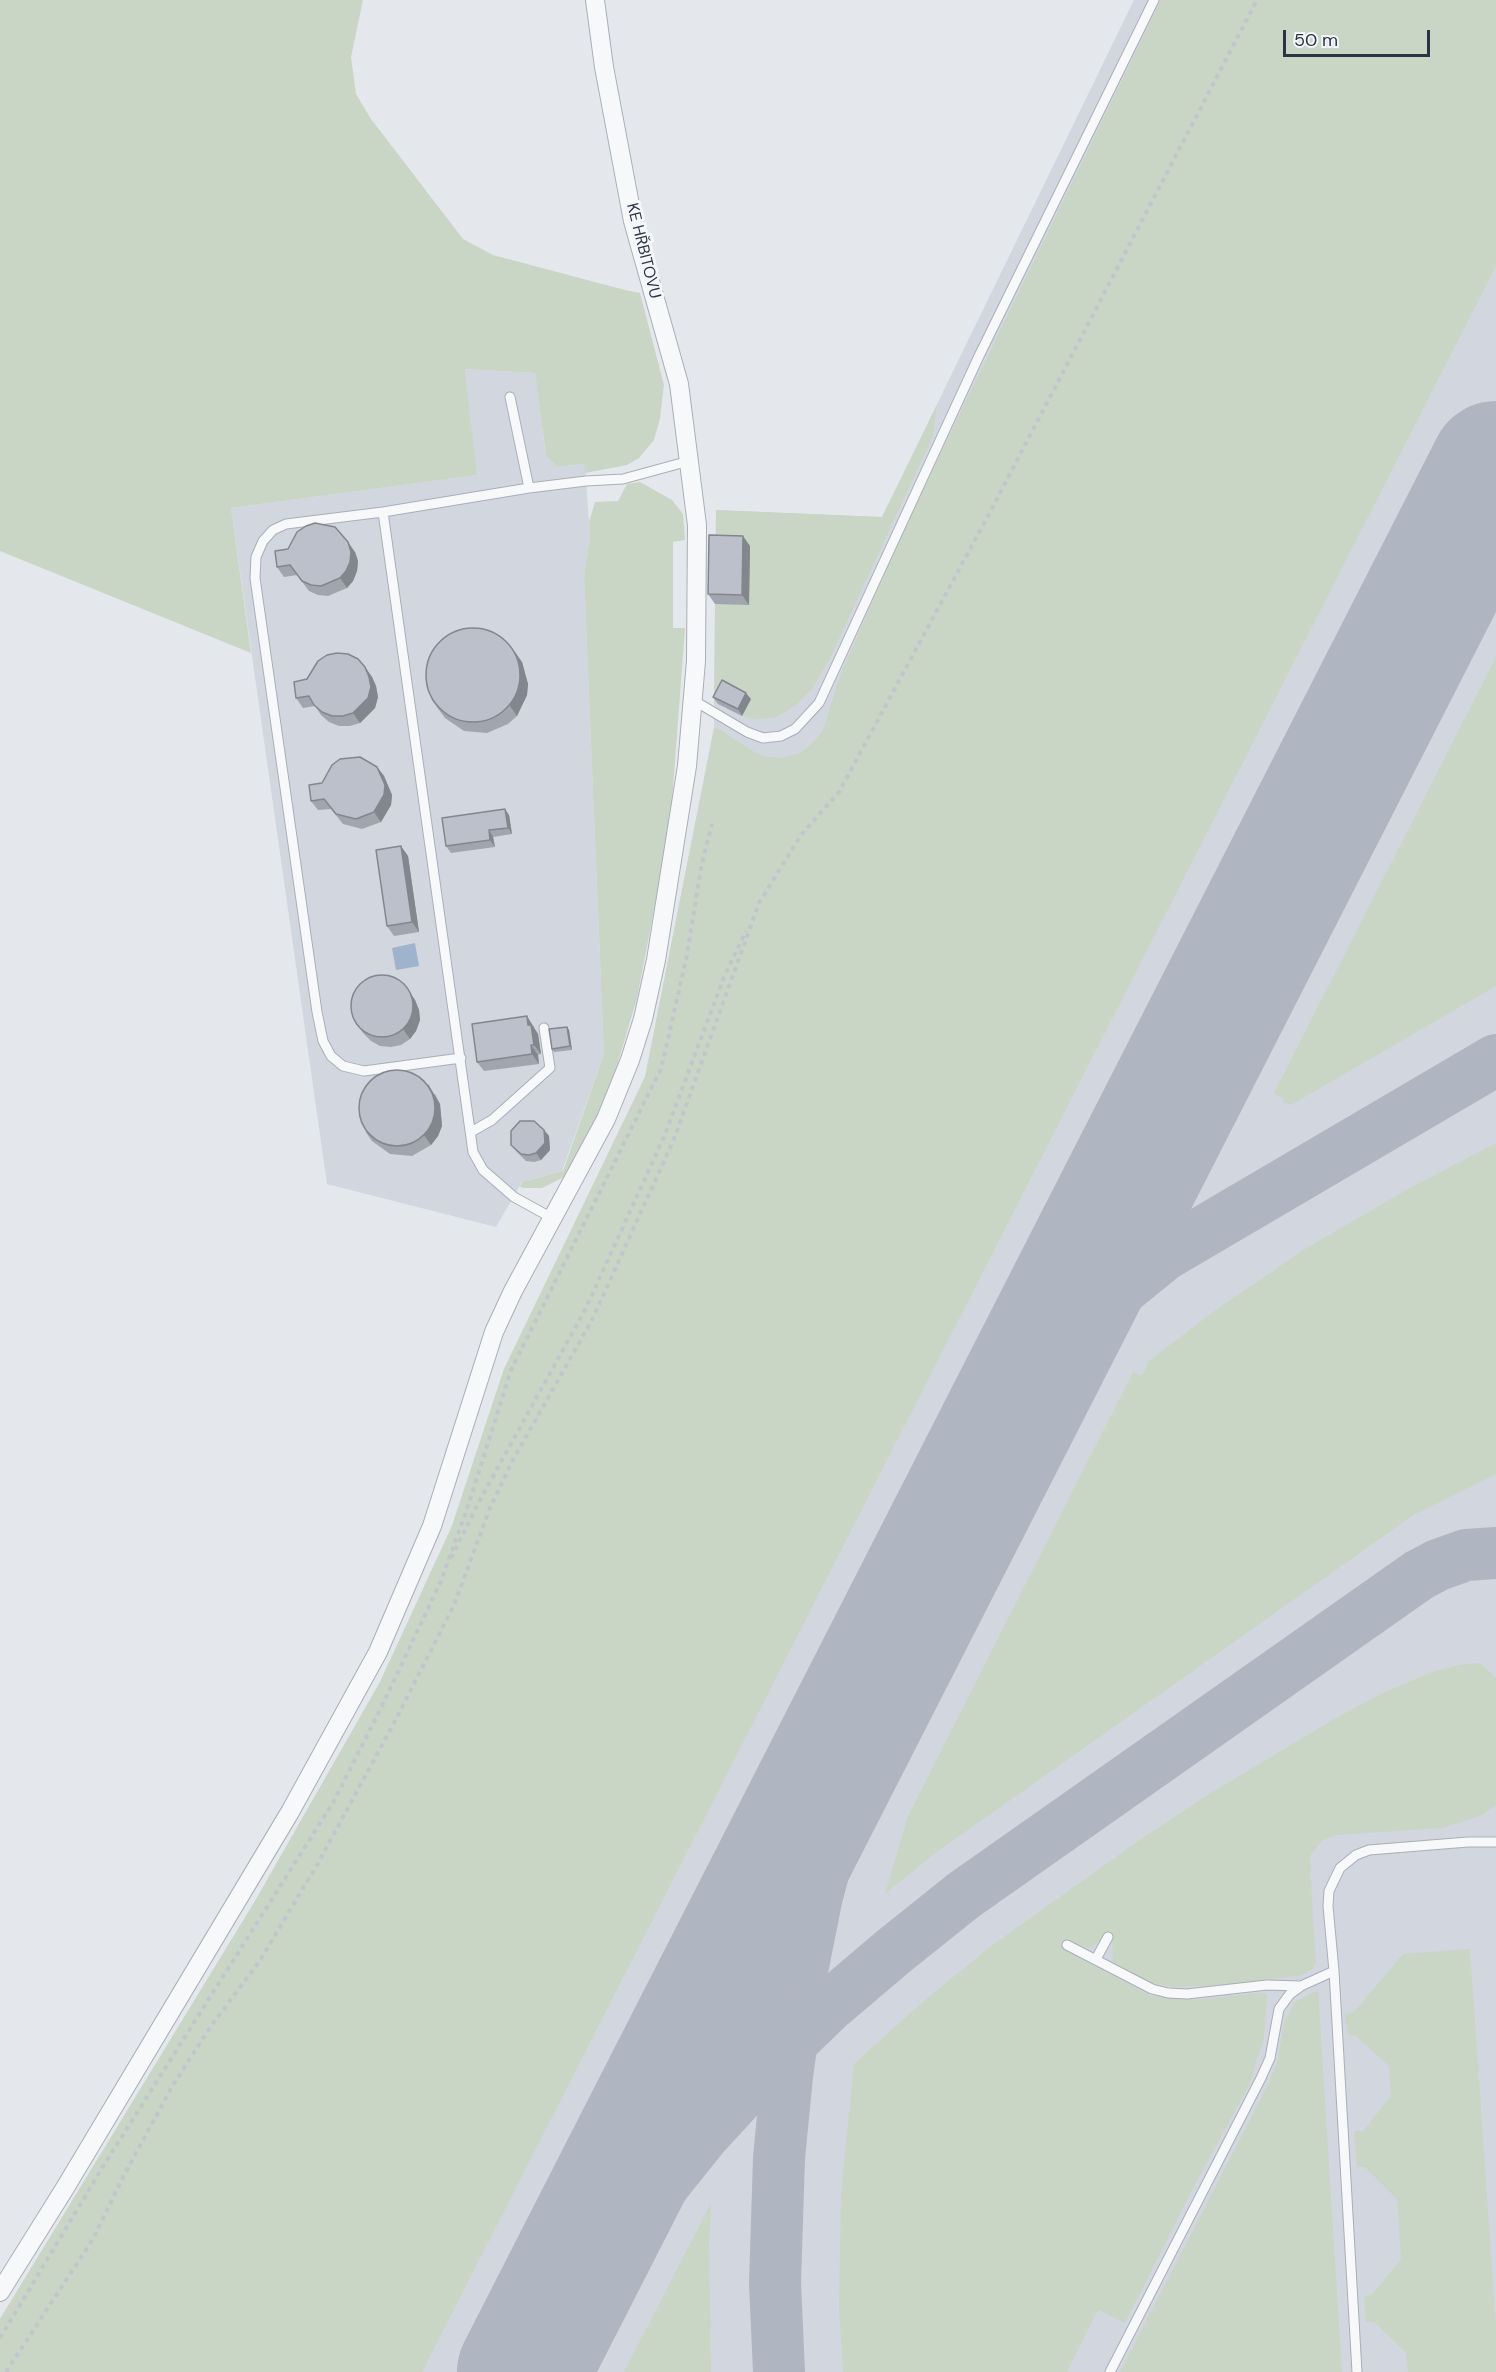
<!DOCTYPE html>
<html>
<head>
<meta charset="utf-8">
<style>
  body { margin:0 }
  #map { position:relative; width:1496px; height:2372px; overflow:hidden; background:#e4e7ec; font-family:"DM Sans",sans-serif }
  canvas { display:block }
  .scale { position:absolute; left:1283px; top:30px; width:147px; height:27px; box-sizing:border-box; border:3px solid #2b3445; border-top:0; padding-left:8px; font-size:18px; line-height:21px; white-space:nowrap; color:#2b3445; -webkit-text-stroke:4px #f4f6f9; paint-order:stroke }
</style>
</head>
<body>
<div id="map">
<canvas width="1496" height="2372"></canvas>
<div class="scale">50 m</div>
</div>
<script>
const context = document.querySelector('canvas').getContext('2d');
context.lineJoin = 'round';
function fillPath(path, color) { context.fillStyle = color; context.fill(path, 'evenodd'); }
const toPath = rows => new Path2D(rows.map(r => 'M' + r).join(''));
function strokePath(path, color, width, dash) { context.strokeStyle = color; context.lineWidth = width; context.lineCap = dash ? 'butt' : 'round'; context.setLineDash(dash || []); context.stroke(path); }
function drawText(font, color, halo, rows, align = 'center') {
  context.font = font + ' "DM Sans",sans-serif'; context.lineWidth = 6; context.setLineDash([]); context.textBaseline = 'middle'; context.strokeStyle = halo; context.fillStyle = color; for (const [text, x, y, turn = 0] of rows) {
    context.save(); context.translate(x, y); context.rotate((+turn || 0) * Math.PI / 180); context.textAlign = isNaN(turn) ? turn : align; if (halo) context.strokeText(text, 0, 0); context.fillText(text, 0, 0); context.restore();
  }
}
const built = toPath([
  [1134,0,1496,0,1496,2372,0,2372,0,2319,255,1901,380,1682,452,1526,504,1369,645,1077,714,728,716,510,882,517],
  [465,369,535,373,546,456,558,467,585,464,590,537,584,576,604,1054,562,1171,522,1182,496,1227,327,1184,231,508,476,475]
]);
const green = toPath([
  [0,0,363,0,351,57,356,94,371,119,463,239,493,255,625,290,640,293,664,385,660,418,654,440,639,458,627,465,585,473,584,464,558,467,546,456,535,373,465,369,477,475,231,508,251,653,0,551],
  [1161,0,1496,0,1496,266,422,2372,0,2372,0,2319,255,1901,380,1682,452,1526,504,1369,645,1077,714,728,719,729,756,753,767,757,782,758,800,753,814,742,823,730,840,676,907,522],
  [937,405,933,436,831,656,814,686,795,706,775,718,754,719,742,716,750,699,714,703,716,510,882,517],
  [640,482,672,500,683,514,685,540,673,542,673,628,685,628,670,827,637,998,607,1100,564,1177,542,1188,525,1188,520,1187,522,1182,563,1171,604,1054,584,576,590,537,589,522,595,502,618,501,627,484],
  [1496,657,1496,986,1291,1105,1283,1102,1284,1099,1274,1093],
  [1496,1143,1496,1474,1415,1514,934,1854,885,1894,908,1816,1133,1372,1142,1376,1149,1361,1213,1312,1305,1249,1408,1189],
  [1480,1663,1496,1678,1496,1805,1480,1816,1442,1828,1336,1835,1323,1840,1311,1854,1310,1865,1316,1962,1312,1969,1303,1975,1226,1985,1171,1987,1145,1981,1113,1963,1112,1937,1107,1934,1094,1946,1089,1948,1068,1941,1065,1950,1151,1996,1195,2000,1258,1993,1267,1994,1264,2038,1249,2085,1192,2190,1125,2323,1098,2310,1067,2372,843,2372,839,2310,841,2193,854,2064,925,2000,990,1947,1144,1837,1209,1794,1334,1719,1383,1693,1432,1672,1459,1665],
  [1470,1949,1496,2327,1496,2372,1408,2372,1406,2353,1374,2322,1366,2322,1364,2296,1372,2295,1401,2259,1397,2199,1365,2167,1357,2167,1354,2131,1363,2131,1391,2096,1389,2066,1356,2036,1348,2035,1345,2014,1354,2012,1403,1954],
  [1318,1990,1342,2372,1120,2372,1270,2081,1278,2058,1284,2022,1295,2002],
  [711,2203,709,2244,711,2372,624,2372]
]);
const water = toPath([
  [415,943,419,966,396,970,392,948]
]);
const taxiway = toPath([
  [531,2372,602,2262,703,2136,771,2062,828,2007,894,1951,964,1895,1419,1575,1438,1565,1466,1555,1496,1553],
  [779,2372,775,2283,779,2158,787,2076,801,1976,817,1896,837,1821,884,1686,929,1582,994,1452,1036,1384,1066,1344,1099,1308,1164,1255,1496,1060]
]);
const runway = toPath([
  [523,2372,1496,467]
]);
const path = toPath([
  [451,1558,481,1498,585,1310,664,1137,724,977,746,931],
  [0,2338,104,2165,334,1801,380,1710,441,1581,469,1503,511,1370,661,1069,686,960,702,863,712,824],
  [6,2372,93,2239,123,2177,173,2085,211,2026,259,1962,317,1865,395,1721,454,1605,490,1508,514,1458,592,1320,674,1139,759,903,801,835,839,792,989,514,1257,0]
]);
const service = toPath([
  [510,397,529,488],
  [383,512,286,524,273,530,263,541,256,557,255,578,317,1012,323,1041,331,1056,343,1066,364,1071,461,1058],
  [693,700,747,732,763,738,781,736,795,729,819,703,979,356,1154,0],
  [471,1132,492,1120,550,1068,544,1028],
  [552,1218,514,1197,483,1170,473,1152,383,512,529,488,586,481,623,479,689,461],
  [1067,1945,1152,1989,1168,1993,1187,1994,1267,1985,1301,1986],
  [1096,1959,1108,1937],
  [1110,2372,1261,2078,1270,2058,1279,2009,1290,1994,1301,1986,1334,1971],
  [1357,2372,1334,1971,1328,1906,1329,1891,1340,1868,1356,1855,1369,1850,1468,1842,1496,1842]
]);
const minor = toPath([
  [0,2292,65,2188,290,1812,378,1652,432,1526,494,1332,513,1291,606,1119,630,1060,643,1019,656,960,687,766,696,661,697,525,679,384,633,221,604,67,595,0]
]);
const wall = toPath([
  [750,546,749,605,715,604,708,594],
  [355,552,358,561,357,571,353,581,347,588,328,596,318,595,309,591,297,575,284,577,277,567],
  [522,662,528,684,527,695,517,716,508,724,487,733,464,731,445,718,431,699],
  [365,667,372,677,376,686,378,697,375,708,360,723,350,726,339,726,329,722,321,715,315,706,303,708,296,698],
  [713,697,751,699,742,716,718,704],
  [377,767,384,776,392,795,391,805,381,822,362,829,343,824,331,809,318,810,311,801,322,783],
  [509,815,512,834,493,837,495,847,451,853,446,846],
  [408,856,419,932,394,936,387,926],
  [408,990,415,1000,419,1010,420,1020,416,1031,410,1039,401,1045,391,1047,380,1046,371,1041,363,1033,356,1023],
  [534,1026,534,1028,538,1034,541,1054,538,1055,539,1064,484,1071,477,1062],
  [567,1027,569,1030,572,1050,554,1052,552,1049],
  [435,1094,440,1104,442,1126,438,1136,431,1145,412,1156,390,1154,372,1141,365,1131],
  [544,1130,549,1136,550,1150,541,1160,534,1162,526,1161,516,1151,511,1145]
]);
const shadedWall = toPath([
  [743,536,750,546,749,605,742,595],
  [348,542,355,552,358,561,357,571,353,581,347,588,340,578],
  [515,652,522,662,528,684,527,695,517,716,510,706],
  [365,667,372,677,376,686,378,697,375,708,360,723,353,713],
  [746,693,751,699,742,716,738,709],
  [377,767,384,776,392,795,391,805,381,822,374,812],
  [505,809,509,815,512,834,508,828],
  [489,830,493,837,495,847,490,840],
  [401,846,408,856,419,932,412,922],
  [408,990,415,1000,419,1010,420,1020,416,1031,410,1039,403,1029],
  [527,1016,538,1034,541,1054,534,1045,528,1025],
  [567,1027,569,1030,572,1050,570,1046],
  [531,1045,538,1055,539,1064,532,1054],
  [428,1084,440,1104,442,1126,438,1136,431,1145,424,1135],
  [544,1130,549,1136,550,1150,541,1160,536,1153]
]);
const building = toPath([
  [315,523,335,527,348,542,351,552,350,562,346,571,340,578,321,586,311,585,302,581,290,565,277,567,275,551,288,549,297,532,306,526,315,523],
  [709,535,743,536,742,595,708,594,709,535],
  '426 675a47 47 0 1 1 94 0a47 47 0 1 1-94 0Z',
  [337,653,348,654,358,659,365,667,369,677,371,687,368,698,353,713,343,716,332,716,322,712,314,705,309,696,296,698,294,682,307,679,318,661,327,655,337,653],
  [722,680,746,693,738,709,713,697,722,680],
  [360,757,377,767,385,785,384,795,374,812,356,819,336,814,324,799,311,801,309,785,322,783,332,765,340,759,360,757],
  [505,809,508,828,489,830,490,840,446,846,442,818,505,809],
  [401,846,412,922,387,926,376,850,401,846],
  '351 1006a31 31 0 1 1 62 0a31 31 0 1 1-62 0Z',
  [527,1016,528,1025,531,1025,534,1045,531,1045,532,1054,477,1062,472,1024,527,1016],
  [567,1027,570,1046,552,1049,549,1029,567,1027],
  '359 1108a38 38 0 1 1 76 0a38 38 0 1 1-76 0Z',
  [520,1121,534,1121,544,1130,545,1143,536,1153,529,1155,521,1154,511,1145,511,1131,520,1121]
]);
const streetNames = [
  ["KE HŘBITOVU",643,251,76]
];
fillPath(built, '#d2d6de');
fillPath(green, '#c9d6c5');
fillPath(water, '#9fb4cc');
strokePath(taxiway, '#b0b6c1', 52);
strokePath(runway, '#b0b6c1', 132);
strokePath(service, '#a9aeb7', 11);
strokePath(minor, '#a9aeb7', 20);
strokePath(path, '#c2c5cb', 4, [4.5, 4.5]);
strokePath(service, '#f7f8fa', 9);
strokePath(minor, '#f7f8fa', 18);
fillPath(wall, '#a1a5ae');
fillPath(shadedWall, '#83868d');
fillPath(building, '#bbc0ca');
strokePath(building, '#83868d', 1.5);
drawText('16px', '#2b3445', '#f4f6f9', streetNames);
</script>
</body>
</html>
